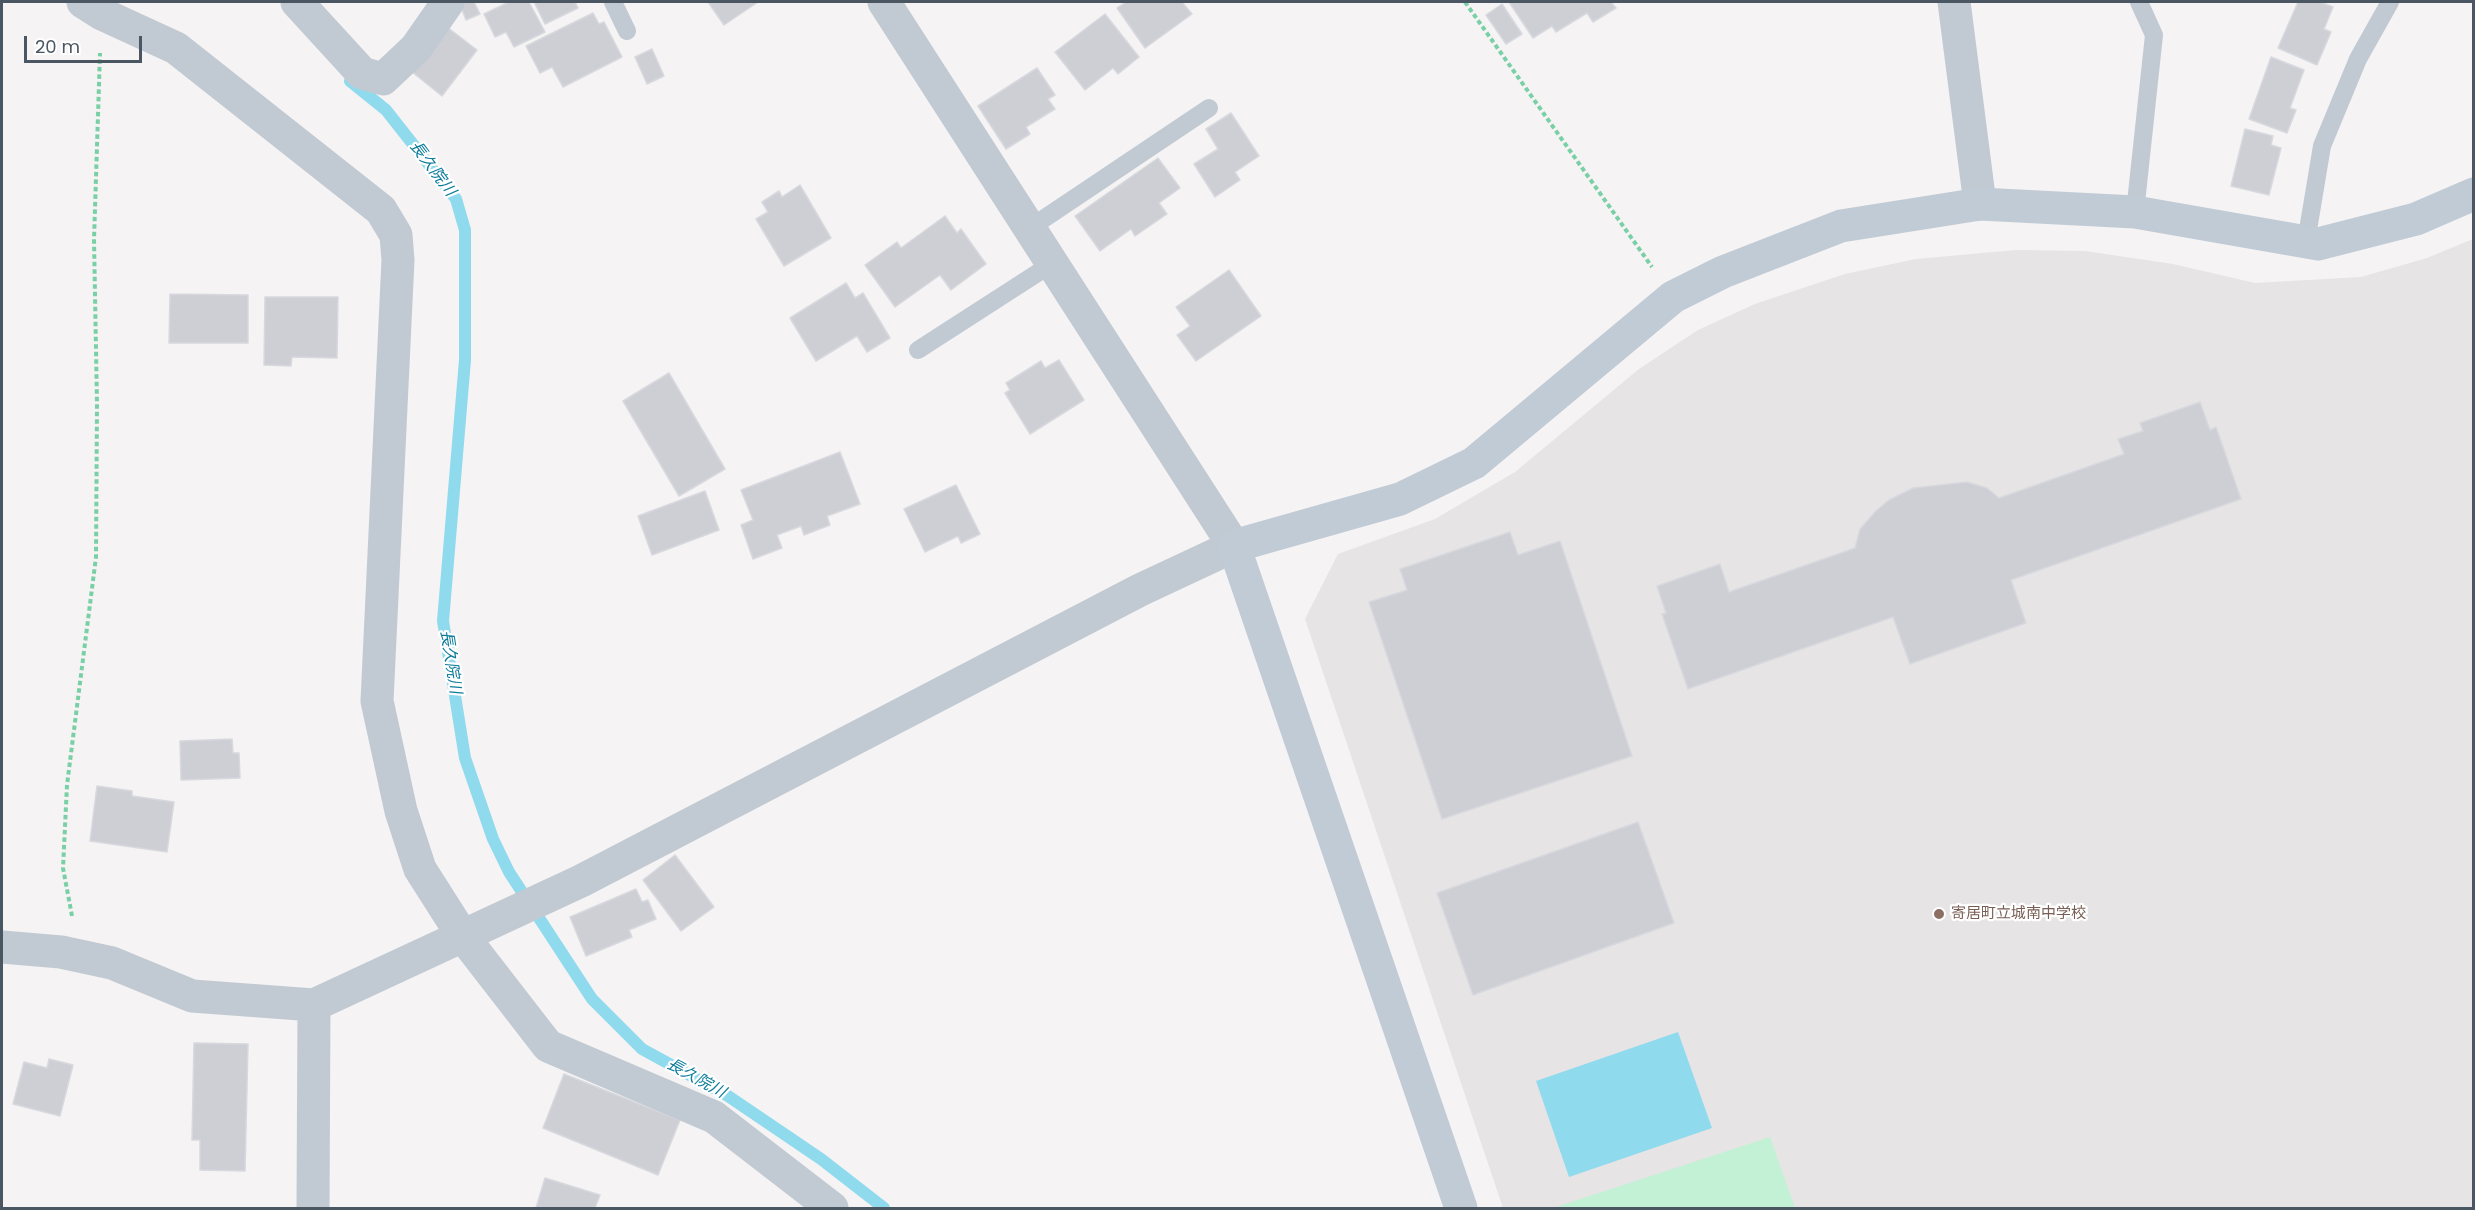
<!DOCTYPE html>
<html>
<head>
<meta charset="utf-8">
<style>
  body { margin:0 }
  #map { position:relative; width:2475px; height:1210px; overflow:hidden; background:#f5f3f3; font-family:Poppins,sans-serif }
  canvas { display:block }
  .frame { position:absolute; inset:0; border:3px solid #4a5661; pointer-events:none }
  .scale { position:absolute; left:24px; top:36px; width:118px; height:27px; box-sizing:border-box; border:3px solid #4a5661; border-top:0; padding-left:8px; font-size:18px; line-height:21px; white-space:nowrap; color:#4a5661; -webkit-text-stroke:4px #fff; paint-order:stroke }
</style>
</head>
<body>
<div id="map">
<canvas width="2475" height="1210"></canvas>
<div class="frame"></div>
<div class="scale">20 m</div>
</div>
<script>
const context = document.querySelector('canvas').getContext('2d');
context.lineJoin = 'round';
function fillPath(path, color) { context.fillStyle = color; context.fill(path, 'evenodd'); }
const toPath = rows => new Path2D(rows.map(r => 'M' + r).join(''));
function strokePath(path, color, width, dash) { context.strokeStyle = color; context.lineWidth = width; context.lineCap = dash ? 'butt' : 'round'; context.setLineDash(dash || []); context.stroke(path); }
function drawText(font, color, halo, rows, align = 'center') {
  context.font = font + ' Poppins,"Noto Sans JP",sans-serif'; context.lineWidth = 4.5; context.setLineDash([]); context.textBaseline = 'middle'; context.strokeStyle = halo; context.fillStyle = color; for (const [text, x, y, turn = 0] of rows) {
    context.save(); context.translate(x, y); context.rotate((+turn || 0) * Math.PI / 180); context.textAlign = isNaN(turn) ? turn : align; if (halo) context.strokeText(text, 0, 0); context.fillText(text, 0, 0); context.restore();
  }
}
const education = toPath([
  [2473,239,2473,1208,1503,1208,1305,619,1338,554,1435,519,1515,472,1639,369,1698,330,1755,304,1845,274,1916,259,2016,250,2085,251,2173,264,2255,283,2361,277,2427,258]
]);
const green = toPath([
  [1770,1137,1795,1208,1553,1208]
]);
const water = toPath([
  [1678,1032,1712,1128,1569,1177,1536,1081]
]);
const stream = toPath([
  [350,81,386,110,456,199,465,230,465,360,443,621,465,758,493,839,509,872,592,999,642,1049,728,1096,821,1159,884,1208]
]);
const building = toPath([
  [459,2,474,2,480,14,466,20,459,2],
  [509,2,529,2,545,32,514,47,506,32,495,37,484,14,509,2],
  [534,2,575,2,578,8,545,24,534,2],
  [708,2,758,2,724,25,708,2],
  [1126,2,1182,2,1192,14,1145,48,1117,8,1126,2],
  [1509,2,1611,2,1616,8,1593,22,1587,13,1556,32,1552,26,1533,38,1509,2],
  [2298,2,2320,2,2333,7,2324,29,2331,32,2317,65,2278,48,2298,2],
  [1502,4,1522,34,1506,44,1486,15,1502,4],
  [593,13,599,24,604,22,622,57,563,87,552,67,540,73,526,46,593,13],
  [1105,14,1139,57,1118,74,1113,68,1085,90,1055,52,1105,14],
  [447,27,477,50,442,96,412,72,447,27],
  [652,49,664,76,647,84,635,57,652,49],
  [2271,57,2304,70,2290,108,2296,110,2287,133,2249,119,2271,57],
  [1037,68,1055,95,1048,99,1055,109,1026,127,1030,134,1006,149,978,106,1037,68],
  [1231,113,1259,156,1235,172,1240,180,1215,197,1194,164,1218,149,1206,129,1231,113],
  [2245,129,2273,136,2271,145,2281,148,2269,195,2231,186,2245,129],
  [1158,158,1180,188,1159,203,1167,214,1135,236,1131,229,1100,251,1075,216,1158,158],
  [800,185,831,238,784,266,756,219,768,212,762,202,779,191,782,197,800,185],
  [945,216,957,233,961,229,986,264,951,290,940,275,895,307,865,265,897,242,901,248,945,216],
  [1229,270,1261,316,1196,361,1177,335,1190,326,1176,307,1229,270],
  [846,283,855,298,863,293,890,338,867,352,857,336,816,361,790,318,846,283],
  [170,294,248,295,248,343,169,343,170,294],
  [265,297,338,297,337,358,292,357,291,366,264,365,265,297],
  [1059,360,1084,400,1030,434,1005,393,1010,390,1006,383,1041,361,1045,368,1059,360],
  [669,373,725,469,679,496,623,401,669,373],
  [2200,402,2210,430,2216,427,2241,499,2011,580,2026,623,1910,664,1893,617,1688,689,1662,614,1666,613,1657,586,1720,564,1729,592,1855,548,1860,529,1876,511,1889,500,1913,488,1967,482,1987,488,1999,498,2124,454,2118,439,2143,431,2140,423,2200,402],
  [840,452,860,504,827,516,830,525,804,535,801,526,777,535,782,548,753,559,741,525,753,520,741,490,840,452],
  [956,485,980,534,961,543,958,536,925,552,904,509,956,485],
  [705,491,719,530,652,555,638,516,705,491],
  [1510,532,1518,555,1560,541,1632,756,1442,819,1369,602,1407,590,1400,569,1510,532],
  [232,739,233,753,239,753,240,778,181,780,180,741,232,739],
  [97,786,132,791,132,796,174,802,167,852,90,841,97,786],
  [1638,822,1674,923,1473,995,1437,893,1638,822],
  [675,855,714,907,681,931,643,880,675,855],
  [636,889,642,902,648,900,656,919,629,930,632,937,586,956,570,917,636,889],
  [194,1043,248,1044,245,1171,200,1170,200,1140,192,1140,194,1043],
  [49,1059,73,1065,60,1116,13,1104,24,1062,47,1068,49,1059],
  [564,1074,680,1120,658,1175,543,1128,564,1074],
  [545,1178,600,1195,595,1208,536,1208,545,1178]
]);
const path = toPath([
  [1465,2,1652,267],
  [72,916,63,868,67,785,96,557,97,404,94,240,100,53]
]);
const lane = toPath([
  [613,2,627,31],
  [2135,212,2154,35,2139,2],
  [1030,228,1209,108],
  [2306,242,2322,146,2358,59,2390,2],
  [918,350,1053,263]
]);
const street = toPath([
  [83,2,102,14,176,48,381,210,396,235,398,260,377,701,401,811,420,869,462,935,548,1046,714,1117,832,1208],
  [297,2,362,73,383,79,416,48,448,2],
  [1954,2,1980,204],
  [2,947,61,952,112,963,192,996,314,1005,581,881,1140,590,1234,546,884,2],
  [313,1208,314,1005]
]);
const secondary = toPath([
  [1461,1208,1234,546,1400,499,1474,463,1673,297,1723,272,1841,226,1980,204,2135,212,2318,244,2416,219,2474,194]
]);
const markers = [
  [1939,914,6,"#8d6e63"]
];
const educationNames = [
  ["寄居町立城南中学校",1951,914]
];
const waterNames = [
  ["長久院川",432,169,53],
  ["長久院川",450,662,81],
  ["長久院川",696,1079,29]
];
fillPath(education, '#e6e4e5');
fillPath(green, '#c3f1d5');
fillPath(water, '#90daee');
strokePath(stream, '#90daee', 12);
fillPath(building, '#cdcfd5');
strokePath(building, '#d7d9de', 1.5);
strokePath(path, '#7ad0a6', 4, [4.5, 3]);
strokePath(lane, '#c1cad2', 18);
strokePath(street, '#c1cad2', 33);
strokePath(secondary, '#c1cbd6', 33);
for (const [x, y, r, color] of markers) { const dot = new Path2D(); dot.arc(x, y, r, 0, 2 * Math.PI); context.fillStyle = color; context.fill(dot); strokePath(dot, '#fff', 2); }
drawText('15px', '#785e54', '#fff', educationNames, 'left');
drawText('italic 16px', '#0c7c9b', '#fff', waterNames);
</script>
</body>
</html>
